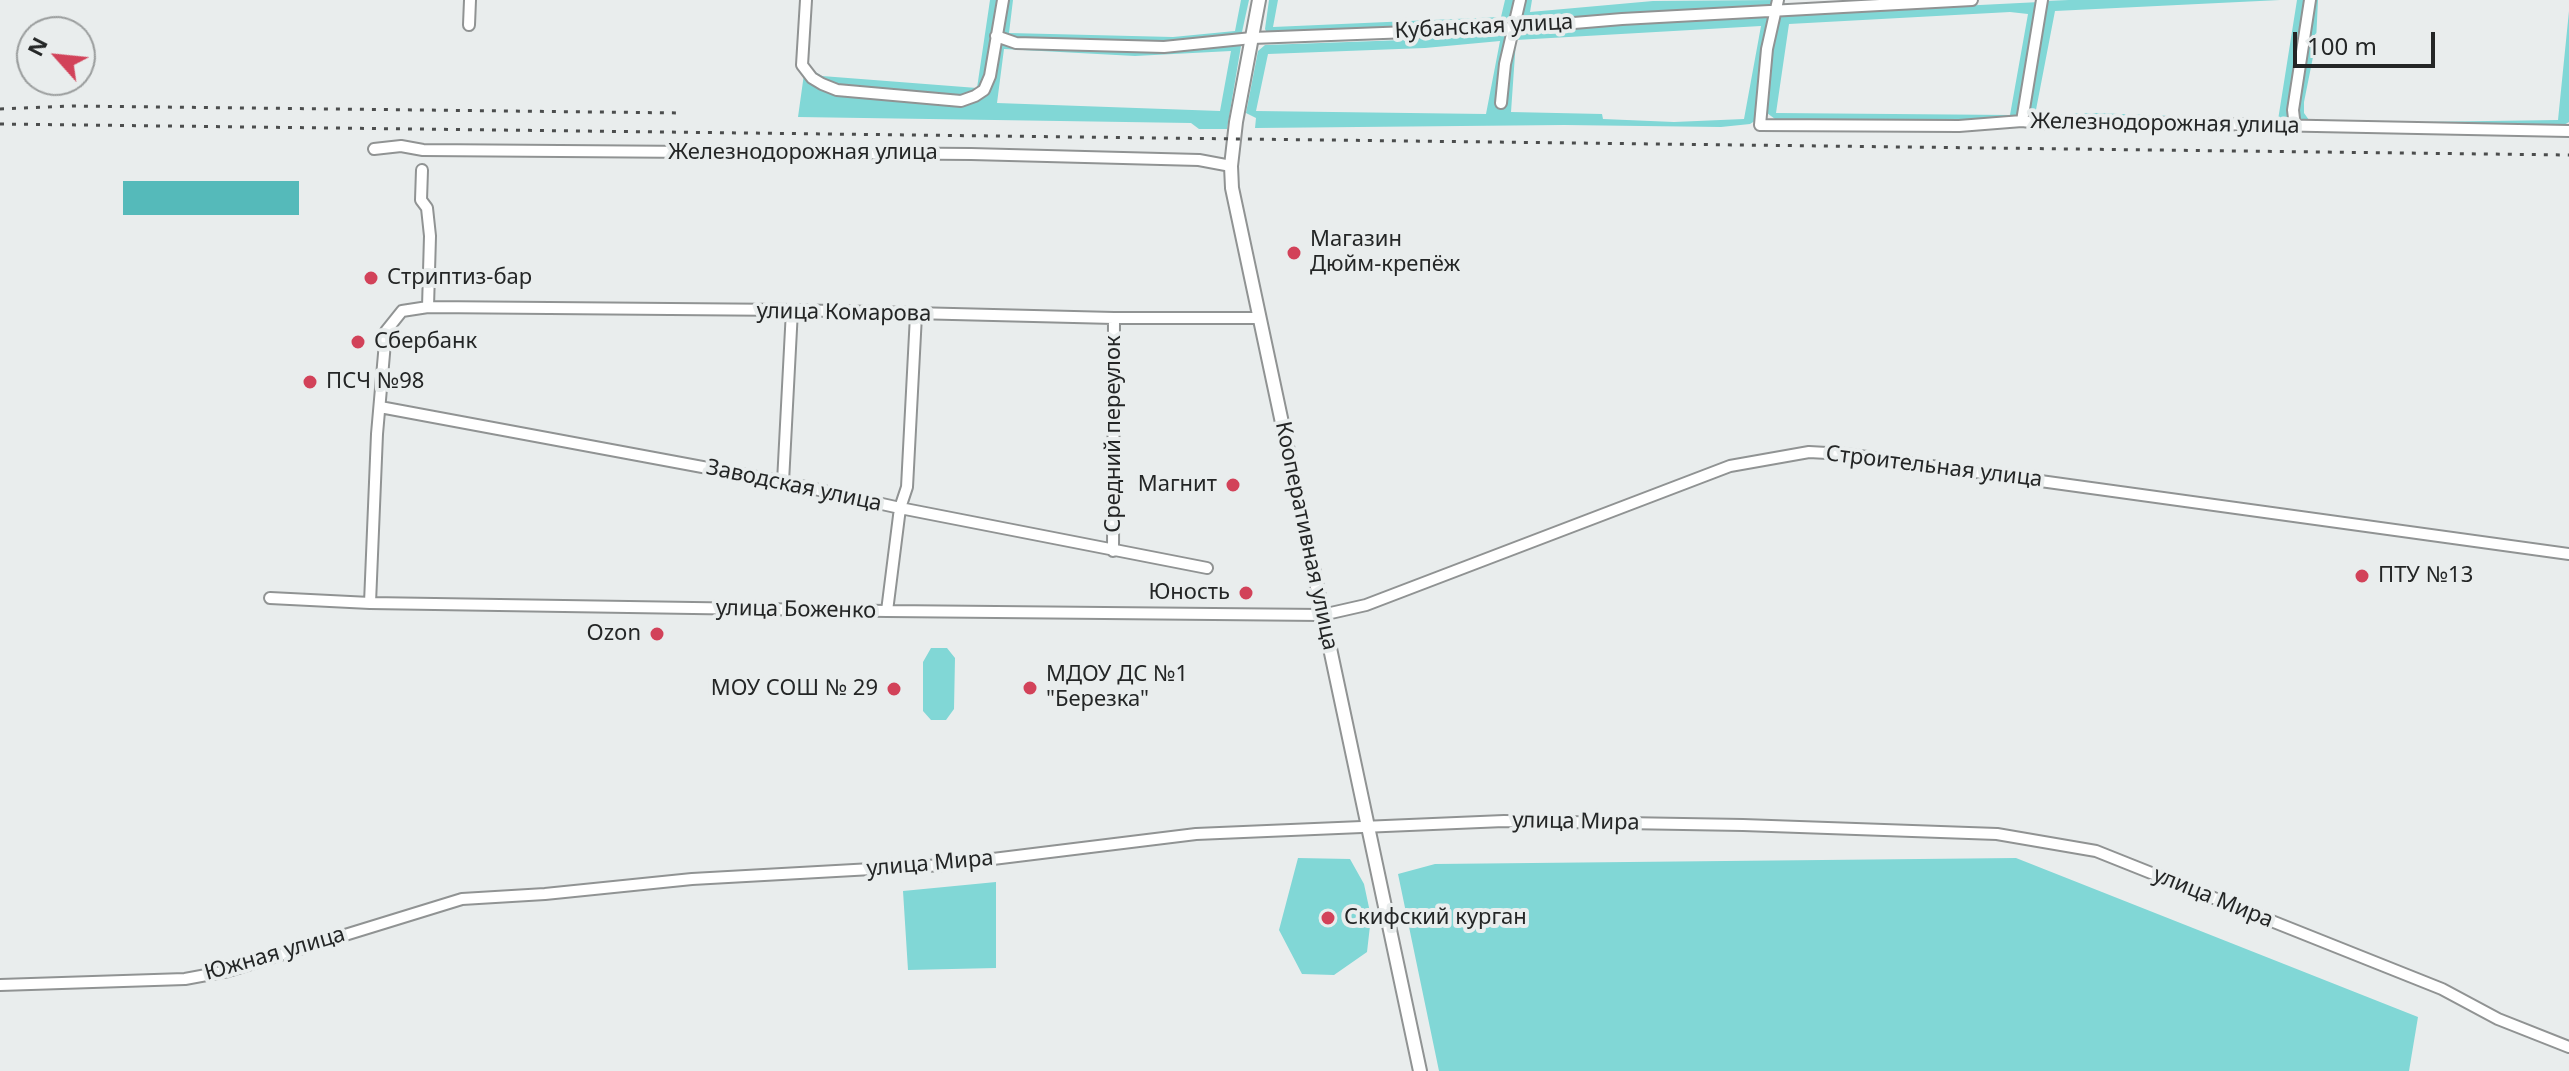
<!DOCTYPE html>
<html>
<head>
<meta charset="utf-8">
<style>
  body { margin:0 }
  #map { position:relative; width:2569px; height:1071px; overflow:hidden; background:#e9eded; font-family:"Noto Sans",sans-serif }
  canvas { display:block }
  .north { position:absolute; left:16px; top:16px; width:80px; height:80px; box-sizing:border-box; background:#e9eded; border:2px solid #9a9d9d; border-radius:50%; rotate:297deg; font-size:22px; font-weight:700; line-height:32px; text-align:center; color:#242626 }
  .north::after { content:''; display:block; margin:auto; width:28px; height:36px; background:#d24259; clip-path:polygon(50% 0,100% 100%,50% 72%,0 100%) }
  .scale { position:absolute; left:2293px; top:32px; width:142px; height:36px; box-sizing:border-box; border:4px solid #242626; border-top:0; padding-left:10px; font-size:24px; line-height:28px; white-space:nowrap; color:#242626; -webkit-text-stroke:6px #e9eded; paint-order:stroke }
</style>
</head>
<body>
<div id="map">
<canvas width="2569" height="1071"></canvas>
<div class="north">N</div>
<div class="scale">100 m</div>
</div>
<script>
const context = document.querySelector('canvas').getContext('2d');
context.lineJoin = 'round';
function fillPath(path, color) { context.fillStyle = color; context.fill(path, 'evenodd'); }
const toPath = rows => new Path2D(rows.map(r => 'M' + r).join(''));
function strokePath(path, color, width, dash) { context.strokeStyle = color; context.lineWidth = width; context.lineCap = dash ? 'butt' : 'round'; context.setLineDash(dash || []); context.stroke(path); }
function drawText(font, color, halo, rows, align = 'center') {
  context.font = font + ' "Noto Sans",sans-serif'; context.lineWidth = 8; context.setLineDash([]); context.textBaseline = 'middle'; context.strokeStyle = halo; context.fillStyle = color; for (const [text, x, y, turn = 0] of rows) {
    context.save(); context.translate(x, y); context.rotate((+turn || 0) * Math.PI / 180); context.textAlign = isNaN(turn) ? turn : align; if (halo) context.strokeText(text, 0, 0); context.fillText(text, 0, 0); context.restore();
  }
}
const green = toPath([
  [990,0,999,0,983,85,968,96,834,86,817,78,807,67,822,76,977,88],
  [1005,0,1013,0,1009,33,1173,37,1235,31,1241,0,1249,0,1242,32,1233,36,1181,43,1015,40,1004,35,1001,27],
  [1269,0,1278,0,1273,27,1501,17,1505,0,1516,0,1512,17,1509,22,1501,25,1268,35,1265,29],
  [1523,0,1532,0,1530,12,1653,1,1775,0,1770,5,1761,7,1528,22,1522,20,1521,16],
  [2069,0,2280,0,2055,11,2035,115,2095,113,2278,120,2297,0,2306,0,2290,122,2287,124,2035,119,2029,114,2027,106,2045,1],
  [2313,0,2318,0,2316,42,2304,102,2304,113,2309,120,2417,122,2558,120,2569,11,2569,122,2559,128,2302,123,2299,117,2299,103],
  [2040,2,2019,117,1955,124,1775,119,1767,113,1765,102,1771,46,1779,15],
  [2010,12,2028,14,2010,115,1776,113,1789,24],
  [1764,15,1769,18,1758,119,1750,124,1721,127,1564,125,1255,128,1256,118,1246,113,1258,51,1265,45,1404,40],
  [1761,26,1744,119,1674,122,1603,119,1602,114,1511,112,1516,40],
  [1500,41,1486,114,1256,111,1268,54,1425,48],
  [1004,43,1241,46,1227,129,1199,129,1191,123,798,117,804,74,832,92,861,97,966,104,981,98,1000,45],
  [1004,49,1135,56,1231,51,1220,111,997,103],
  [931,648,947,648,955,658,954,709,946,720,931,720,923,711,923,662],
  [1298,858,1350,859,1364,884,1371,917,1367,952,1334,975,1302,974,1279,930],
  [2016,858,2418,1017,2409,1071,1439,1071,1398,874,1435,864],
  [996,882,996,968,908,970,903,891]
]);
const water = toPath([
  [123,181,299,181,299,215,123,215]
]);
const minor = toPath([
  [806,0,802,65,812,78,822,84,837,90,961,101,975,96,984,90,990,76,1003,0],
  [1778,0,1767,49,1760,125,1959,126,2022,121,2047,124,2165,123,2569,131],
  [469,25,470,0],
  [996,36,1016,43,1164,47,1252,38,1514,28,1622,19,1972,0],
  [1501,103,1505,64,1520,0],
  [2022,121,2042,0],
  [2295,127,2293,110,2310,0],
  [374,149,401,146,423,150,971,154,1199,160,1231,166],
  [422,170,421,200,427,208,430,236,428,307],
  [380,407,783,482,900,508,1207,568],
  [783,482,792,310],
  [1113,551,1114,318],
  [270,598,370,603,887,611,1322,615,1366,605,1730,466,1809,452,1845,454,2569,554],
  [370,603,377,434,386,331,402,311,428,307,792,310,1114,318,1259,318],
  [887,611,900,508,907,487,916,315],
  [0,985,185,979,228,971,462,899,545,894,692,879,944,865,1196,834,1504,821,1743,825,1997,834,2096,851,2442,989,2498,1019,2569,1047]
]);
const tertiary = toPath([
  [1259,0,1236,122,1231,166,1232,188,1420,1071]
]);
const rail = toPath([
  [0,109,73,106,683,113],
  [0,124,2569,155]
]);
const markers = [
  [1294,253,8,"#d24259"],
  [371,278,8,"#d24259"],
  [358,342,8,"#d24259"],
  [310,382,8,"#d24259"],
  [1233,485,8,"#d24259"],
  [2362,576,8,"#d24259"],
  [1246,593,8,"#d24259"],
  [657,634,8,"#d24259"],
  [1030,688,8,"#d24259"],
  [894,689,8,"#d24259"],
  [1328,918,8,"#d24259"]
];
const streetNames = [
  ["Кубанская улица",1484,27,-3],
  ["Железнодорожная улица",2165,124,1],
  ["Железнодорожная улица",803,153],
  ["улица Комарова",844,313,1],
  ["Средний переулок",1114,434,-90],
  ["Строительная улица",1934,467,7],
  ["Заводская улица",794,486,12],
  ["Кооперативная улица",1306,536,78],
  ["улица Боженко",796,610,1],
  ["улица Мира",1576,822,1],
  ["улица Мира",930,864,-5],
  ["улица Мира",2213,898,22],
  ["Южная улица",275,954,-16]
];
const poiNames = [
  ["Магазин",1310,240],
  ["Дюйм-крепёж",1310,265],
  ["Стриптиз-бар",387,278],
  ["Сбербанк",374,342],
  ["ПСЧ №98",326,382],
  ["Магнит",1217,485,"right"],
  ["ПТУ №13",2378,576],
  ["Юность",1230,593,"right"],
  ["Ozon",641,634,"right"],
  ["МДОУ ДС №1",1046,675],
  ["\"Березка\"",1046,700],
  ["МОУ СОШ № 29",878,689,"right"],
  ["Скифский курган",1344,918]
];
fillPath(green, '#81d7d6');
fillPath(water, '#55baba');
strokePath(minor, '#909393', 14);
strokePath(tertiary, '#909393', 16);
strokePath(minor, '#fff', 10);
strokePath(tertiary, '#fff', 12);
strokePath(rail, '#4b4d4d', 3, [4, 8]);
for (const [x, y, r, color] of markers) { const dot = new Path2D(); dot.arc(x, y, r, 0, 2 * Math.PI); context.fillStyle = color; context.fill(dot); strokePath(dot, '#e9eded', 3); }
drawText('22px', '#242626', '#e9eded', streetNames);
drawText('22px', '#242626', '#e9eded', poiNames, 'left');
</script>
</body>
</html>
